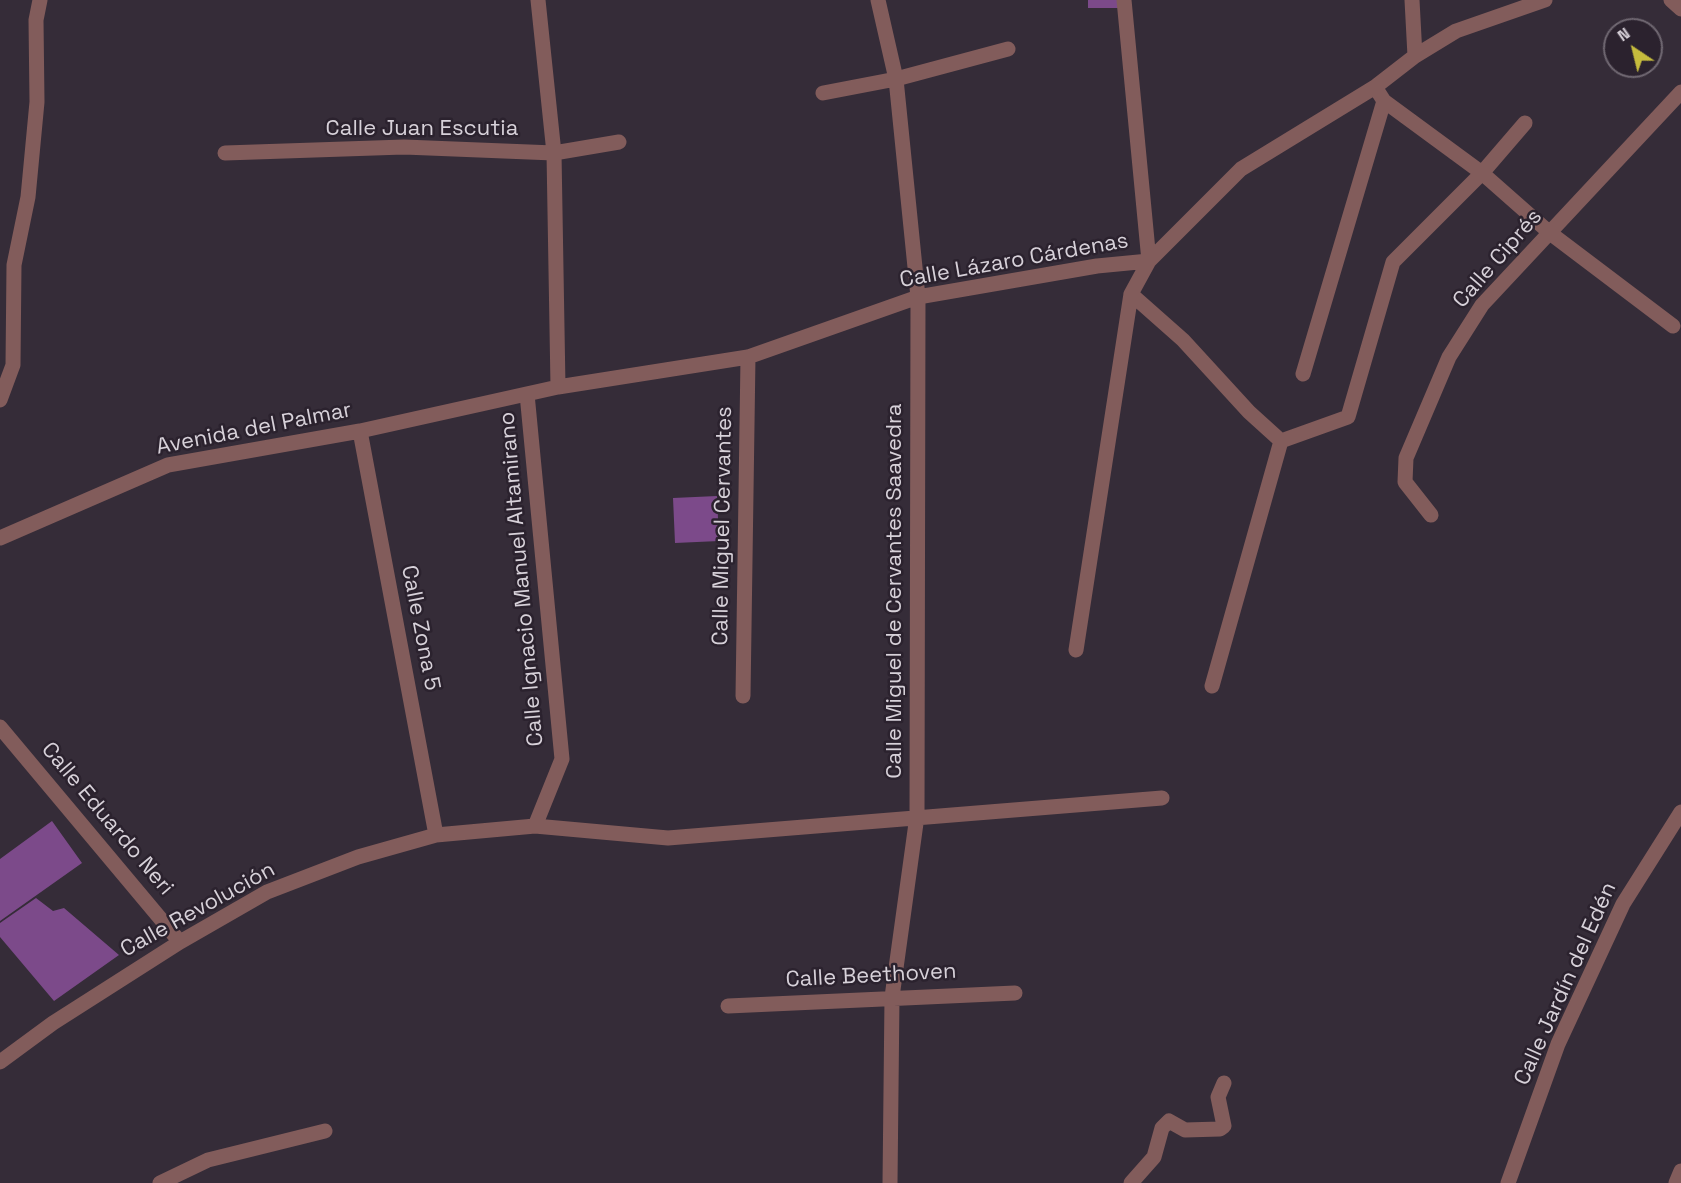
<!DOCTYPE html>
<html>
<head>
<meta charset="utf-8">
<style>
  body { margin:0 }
  #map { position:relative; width:1681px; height:1183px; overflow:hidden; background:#352c38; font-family:"Space Grotesk",sans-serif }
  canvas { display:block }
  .north { position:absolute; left:1603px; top:18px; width:60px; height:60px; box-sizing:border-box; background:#2b222e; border:2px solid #706872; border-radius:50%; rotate:325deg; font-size:16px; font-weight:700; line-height:24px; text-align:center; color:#d7d1d9 }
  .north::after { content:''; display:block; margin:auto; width:21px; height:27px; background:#c6bc3d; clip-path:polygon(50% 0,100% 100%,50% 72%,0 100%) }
</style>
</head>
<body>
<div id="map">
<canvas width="1681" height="1183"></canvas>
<div class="north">N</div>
</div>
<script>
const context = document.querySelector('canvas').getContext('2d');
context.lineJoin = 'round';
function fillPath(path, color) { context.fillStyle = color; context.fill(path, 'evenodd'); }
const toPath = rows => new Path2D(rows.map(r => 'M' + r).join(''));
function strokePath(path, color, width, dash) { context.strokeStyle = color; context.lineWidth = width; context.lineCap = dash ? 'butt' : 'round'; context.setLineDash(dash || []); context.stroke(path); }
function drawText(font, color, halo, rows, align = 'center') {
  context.font = font + ' "Space Grotesk",sans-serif'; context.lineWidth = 5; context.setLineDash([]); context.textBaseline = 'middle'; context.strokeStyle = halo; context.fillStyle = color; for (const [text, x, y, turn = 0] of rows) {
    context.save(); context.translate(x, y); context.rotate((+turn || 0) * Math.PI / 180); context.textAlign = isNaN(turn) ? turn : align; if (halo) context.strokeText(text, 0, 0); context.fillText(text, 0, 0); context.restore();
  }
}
const building = toPath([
  [1088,0,1118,0,1118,8,1088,8],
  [717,496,719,541,675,543,673,498],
  [52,821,82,863,0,921,0,859],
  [36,898,53,911,64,908,119,955,54,1001,0,937,0,923]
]);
const minor = toPath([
  [538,0,554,153,558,387],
  [878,0,896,79,918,297,917,816,892,997,890,1183],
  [1124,0,1149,261,1131,294,1183,340,1249,412,1281,441,1348,417,1393,262,1482,173,1525,123],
  [1412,0,1415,56],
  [1671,0,1681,9],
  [1375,87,1384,101,1482,173,1550,233,1673,326],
  [823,93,896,79,1008,49],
  [225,153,404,147,554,153,619,142],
  [1303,374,1384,101],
  [527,394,562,759,535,826],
  [360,431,436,835],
  [1431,515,1405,482,1406,458,1449,357,1482,305,1681,92],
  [0,538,168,465,360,431,558,387,748,357,918,297,1097,266,1149,261,1241,169,1375,87,1415,56,1456,31,1545,0],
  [1076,650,1131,294],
  [1212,686,1281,441],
  [743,696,748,357],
  [0,727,180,942],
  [728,1006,1015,993],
  [0,1062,53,1023,180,942,267,892,358,857,436,835,535,826,668,838,1162,798],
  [160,1183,208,1160,325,1131],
  [1131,1183,1154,1157,1162,1128,1169,1121,1185,1130,1220,1129,1224,1126,1218,1097,1224,1083],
  [1508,1183,1558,1044,1623,904,1681,812],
  [1676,1183,1681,1171]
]);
const tertiary = toPath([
  [0,400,13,365,14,265,28,197,37,102,36,20,40,0]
]);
const streetNames = [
  ["Calle Juan Escutia",422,129],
  ["Calle Ciprés",1498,259,-49],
  ["Calle Lázaro Cárdenas",1014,261,-10],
  ["Avenida del Palmar",254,429,-11],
  ["Calle Miguel Cervantes",723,526,-89],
  ["Calle Ignacio Manuel Altamirano",522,579,-95],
  ["Calle Miguel de Cervantes Saavedra",895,591,-90],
  ["Calle Zona 5",420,628,79],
  ["Calle Eduardo Neri",107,819,50],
  ["Calle Revolución",198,910,-29],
  ["Calle Beethoven",871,976,-3],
  ["Calle Jardín del Edén",1566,984,-66]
];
fillPath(building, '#7c4a8a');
strokePath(minor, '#825c5b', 15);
strokePath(tertiary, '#825c5b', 15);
drawText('22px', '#d7d1d9', '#2b222e', streetNames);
</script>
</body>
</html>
